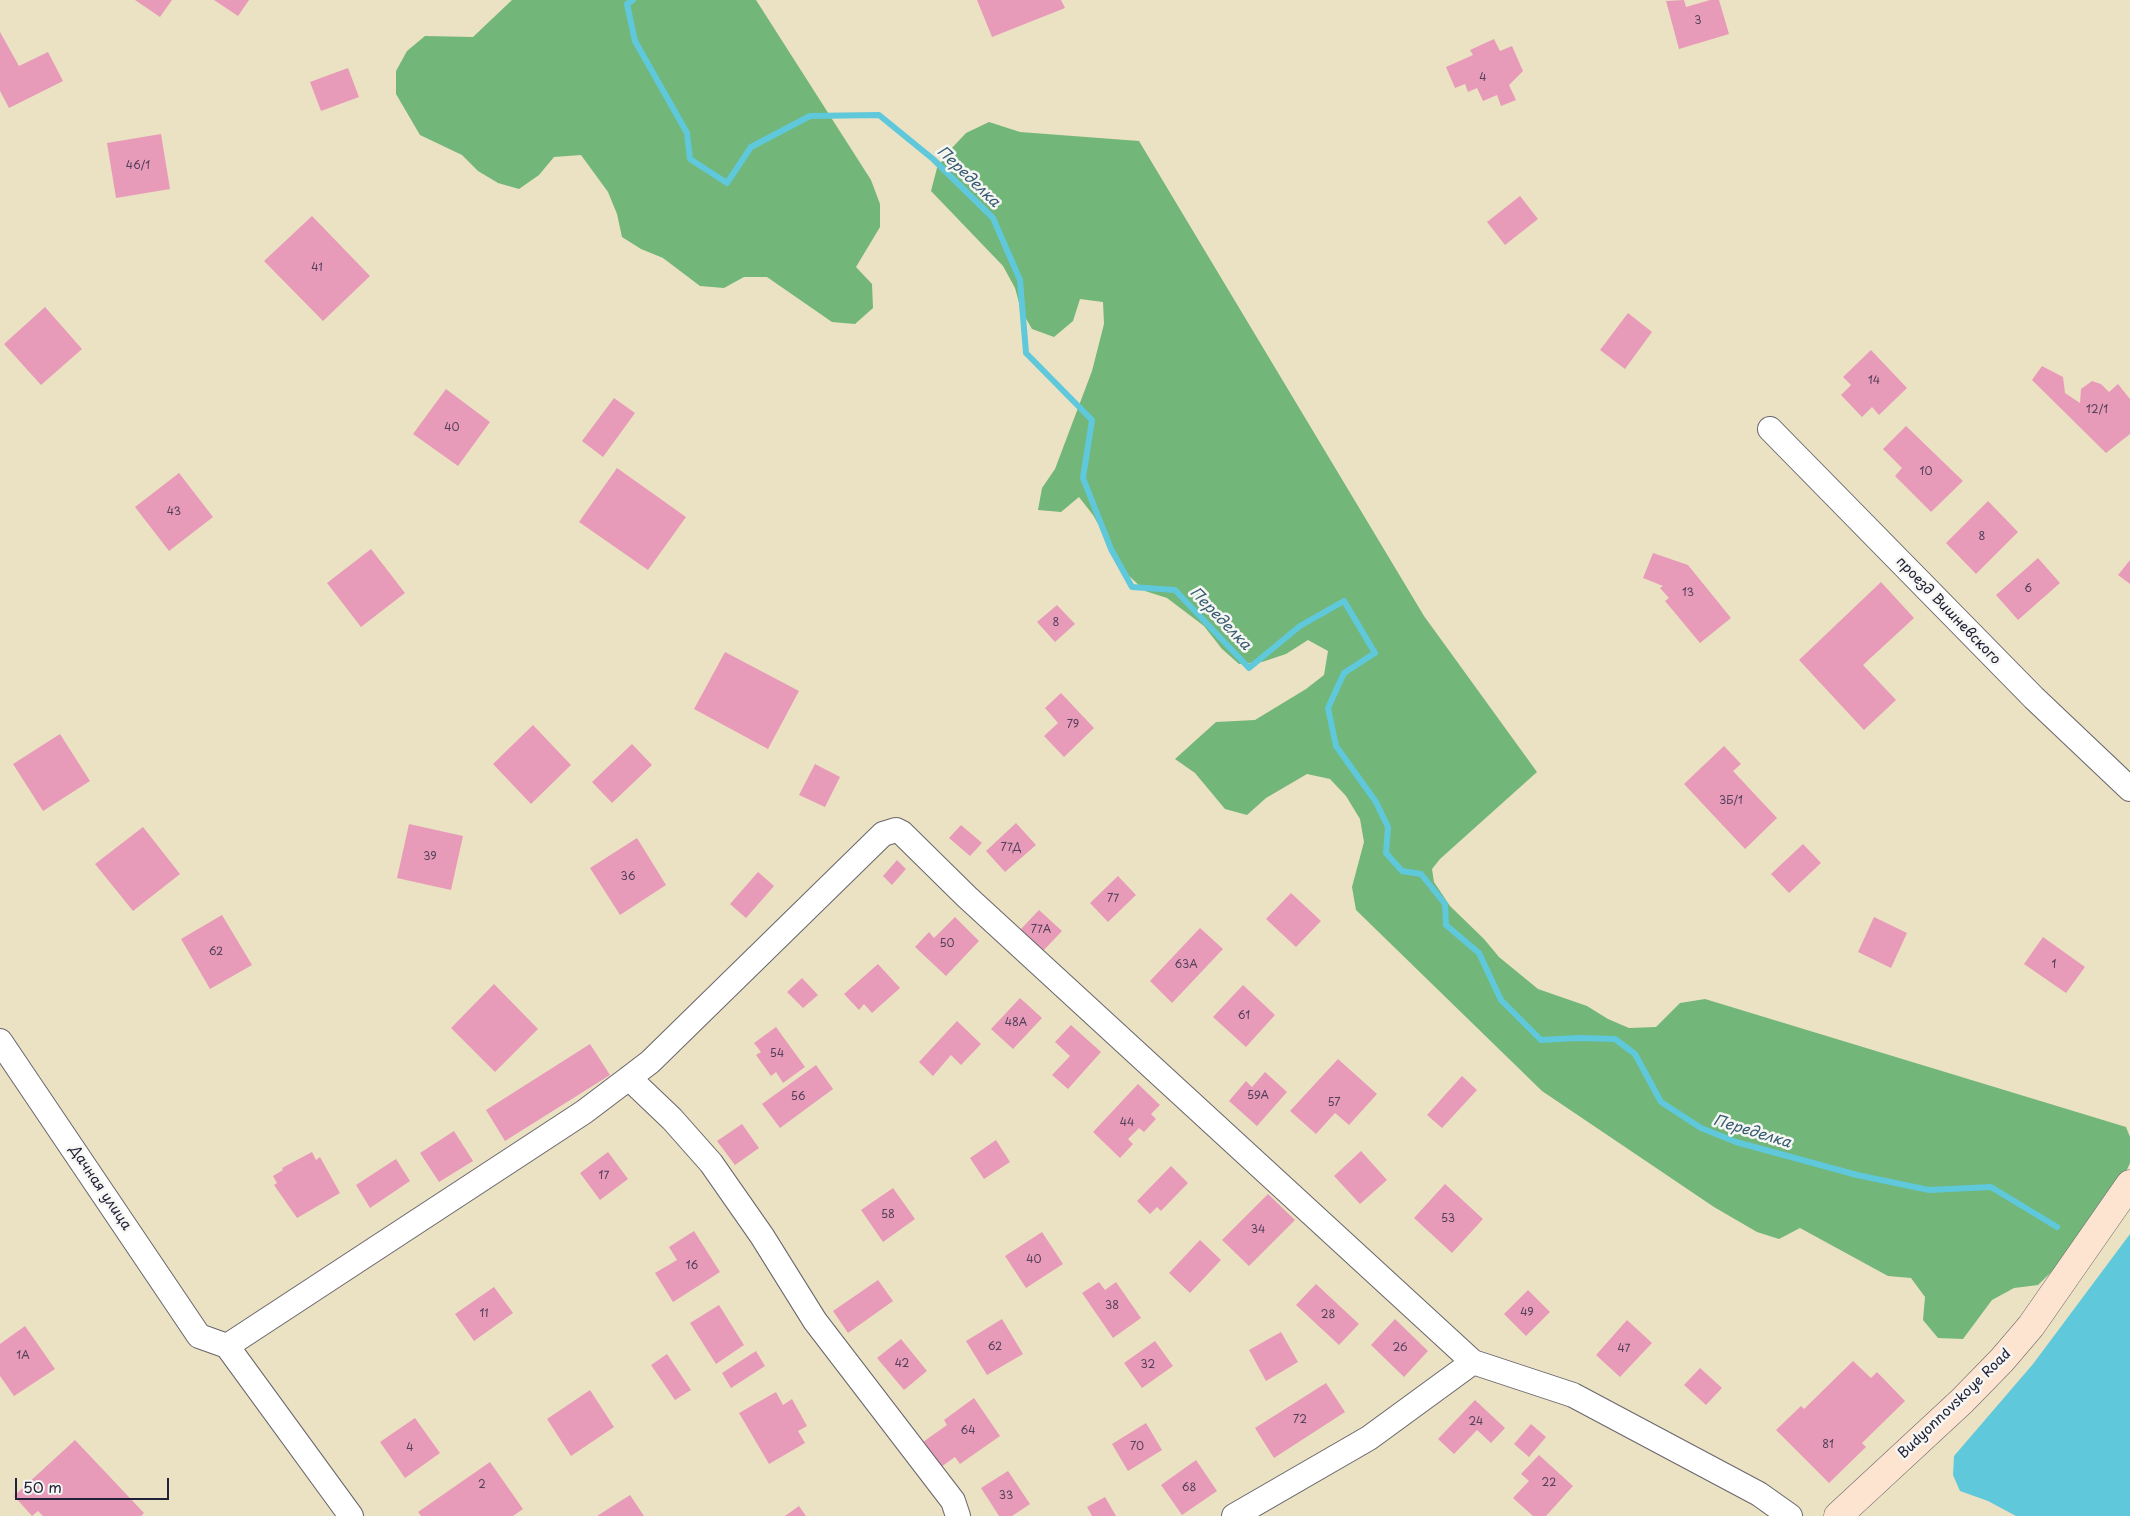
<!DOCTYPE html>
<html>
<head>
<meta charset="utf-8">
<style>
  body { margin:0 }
  #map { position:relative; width:2130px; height:1516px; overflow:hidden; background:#ebe2c3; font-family:"Playpen Sans",sans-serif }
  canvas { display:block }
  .scale { position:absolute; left:15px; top:1478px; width:154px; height:22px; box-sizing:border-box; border:2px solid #22223b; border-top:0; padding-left:6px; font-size:15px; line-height:18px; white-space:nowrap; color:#22223b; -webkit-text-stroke:4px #f6f6f2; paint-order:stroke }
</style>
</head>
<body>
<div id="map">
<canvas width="2130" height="1516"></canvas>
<div class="scale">50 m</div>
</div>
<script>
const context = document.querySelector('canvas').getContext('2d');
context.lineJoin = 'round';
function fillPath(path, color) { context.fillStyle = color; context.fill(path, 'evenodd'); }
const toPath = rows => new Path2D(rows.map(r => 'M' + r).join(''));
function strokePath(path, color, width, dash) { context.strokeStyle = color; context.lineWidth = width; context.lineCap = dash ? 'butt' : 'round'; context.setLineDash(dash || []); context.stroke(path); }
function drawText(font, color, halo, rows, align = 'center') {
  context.font = font + ' "Playpen Sans",sans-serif'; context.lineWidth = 5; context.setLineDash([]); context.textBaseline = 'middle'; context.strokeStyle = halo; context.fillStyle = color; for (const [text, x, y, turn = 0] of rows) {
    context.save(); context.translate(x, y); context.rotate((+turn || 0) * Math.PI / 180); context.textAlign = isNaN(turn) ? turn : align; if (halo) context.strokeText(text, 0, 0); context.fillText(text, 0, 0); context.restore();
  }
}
const forest = toPath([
  [512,0,756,0,871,180,880,204,880,227,856,267,872,284,873,308,855,324,832,322,767,277,744,277,724,288,700,286,663,258,641,249,622,237,617,214,608,192,581,155,554,157,539,175,519,189,498,183,478,171,462,155,420,135,396,94,396,71,407,51,425,36,473,37],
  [989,122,1020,132,1139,141,1424,616,1537,772,1440,859,1432,869,1434,882,1450,906,1484,939,1499,957,1538,989,1587,1006,1608,1019,1629,1028,1656,1027,1680,1003,1705,999,2126,1127,2130,1137,2130,1163,2125,1174,2089,1235,2038,1285,2014,1288,1992,1300,1963,1339,1938,1338,1923,1320,1925,1297,1911,1278,1888,1276,1800,1228,1779,1239,1757,1232,1714,1207,1542,1091,1356,910,1352,887,1364,842,1360,819,1346,796,1330,779,1307,774,1266,798,1247,815,1225,809,1195,773,1175,759,1216,722,1255,720,1306,689,1324,675,1328,651,1308,640,1286,654,1262,662,1239,664,1222,649,1204,626,1167,598,1145,591,1127,574,1093,515,1079,497,1061,512,1038,510,1042,488,1055,469,1092,371,1104,324,1103,302,1080,299,1073,321,1054,337,1032,329,1021,310,1015,288,1003,266,931,191,937,168,950,150,966,133]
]);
const water = toPath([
  [2130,1234,2130,1516,2016,1516,1988,1501,1960,1491,1953,1475,1954,1456,2033,1364]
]);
const stream = toPath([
  [633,0,627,4,635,41,687,133,690,159,727,183,751,147,810,116,879,115,933,159,993,218,1020,280,1026,353,1092,420,1083,478,1111,549,1132,587,1175,590,1249,668,1300,626,1344,601,1375,653,1344,673,1328,708,1336,746,1376,802,1388,827,1386,853,1402,871,1421,874,1445,904,1446,925,1479,953,1501,1000,1541,1040,1578,1038,1615,1039,1635,1054,1661,1102,1701,1128,1736,1142,1857,1175,1929,1190,1991,1187,2057,1227]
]);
const building = toPath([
  [135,0,172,0,160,17],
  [214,0,249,0,238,16],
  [977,0,1061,0,1065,8,992,37],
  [1684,0,1686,7,1710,0,1719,0,1729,34,1679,49,1666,1],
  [0,32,19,66,48,52,63,81,9,108,0,91],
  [1494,39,1500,51,1512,46,1523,71,1509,85,1516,100,1501,106,1497,95,1483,101,1477,88,1468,92,1465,84,1455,88,1446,67,1473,55,1470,50],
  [348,68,359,97,321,111,310,82],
  [161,134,170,189,116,198,107,143],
  [1520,196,1538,219,1505,245,1487,222],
  [312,216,370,276,323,321,264,261],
  [45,307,82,349,41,385,4,344],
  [1628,313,1652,332,1625,369,1600,350],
  [1871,350,1907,388,1879,415,1872,407,1862,417,1841,395,1851,385,1843,377],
  [2042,366,2063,377,2065,393,2080,403,2081,389,2092,381,2101,384,2109,392,2118,384,2130,399,2130,434,2106,453,2032,380],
  [446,389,490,422,458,466,413,434],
  [614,398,635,413,603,457,582,441],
  [1906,426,1963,481,1931,512,1895,476,1902,468,1883,449],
  [617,468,686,517,648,570,579,522],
  [179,473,213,517,169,551,135,507],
  [1988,501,2018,532,1976,574,1946,543],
  [371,549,405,593,361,627,327,583],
  [1653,553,1688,565,1731,618,1700,643,1665,601,1669,598,1660,588,1663,586,1643,578],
  [2038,558,2060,583,2018,620,1996,595],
  [2130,560,2130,584,2118,575],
  [1881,582,1914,618,1863,665,1896,700,1864,730,1799,660],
  [1057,605,1075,624,1055,642,1037,622],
  [725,652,799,691,768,749,694,709],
  [1061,693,1094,728,1064,757,1044,736,1058,723,1045,708],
  [533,725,571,765,531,804,493,764],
  [60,734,90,781,43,811,13,764],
  [632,744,652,765,612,803,592,782],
  [1724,746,1741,764,1733,771,1777,818,1745,849,1684,784],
  [815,764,840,777,825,807,799,795],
  [1016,823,1036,845,1005,872,986,851],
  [409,824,463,836,451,890,397,878],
  [961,825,982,843,970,856,949,838],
  [143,827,180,874,133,911,95,864],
  [637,838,666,885,620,915,590,868],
  [1803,844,1821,863,1789,893,1771,874],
  [897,860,906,869,892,885,883,876],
  [758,872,774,886,746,918,730,904],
  [1118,876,1136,895,1108,922,1090,903],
  [1291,893,1321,921,1296,947,1266,919],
  [1039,910,1062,931,1043,951,1020,930],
  [222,915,252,965,210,989,181,939],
  [955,917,979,941,946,976,915,947,929,932,934,938],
  [1874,917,1907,933,1891,968,1858,952],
  [1200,928,1223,949,1172,1003,1150,981],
  [2043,937,2085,967,2066,993,2024,964],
  [878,964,900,988,872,1013,864,1004,859,1010,844,994],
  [802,978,818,995,803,1008,787,992],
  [494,984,538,1029,495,1072,451,1028],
  [1243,985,1275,1015,1246,1047,1213,1017],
  [1020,998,1042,1018,1013,1049,991,1029],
  [957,1021,981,1044,961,1065,951,1055,933,1076,919,1062],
  [1071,1025,1101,1052,1068,1089,1052,1075,1070,1056,1055,1042],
  [776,1027,805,1067,783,1083,776,1072,771,1076,756,1055,761,1052,754,1043],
  [590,1044,610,1075,505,1141,486,1110],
  [1338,1059,1377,1094,1349,1125,1335,1113,1316,1134,1290,1111],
  [816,1065,833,1089,780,1128,762,1104],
  [1265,1072,1287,1092,1257,1126,1229,1101,1246,1081,1252,1087],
  [1462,1076,1477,1090,1442,1128,1427,1115],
  [1138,1084,1160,1105,1151,1114,1156,1119,1144,1132,1139,1128,1128,1139,1133,1144,1120,1158,1093,1132],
  [742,1124,759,1148,735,1165,717,1141],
  [454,1131,473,1161,439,1182,420,1153],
  [996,1140,1010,1162,984,1179,970,1158],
  [1361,1151,1387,1180,1360,1204,1334,1176],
  [312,1152,316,1160,320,1157,340,1193,297,1218,274,1185,277,1183,273,1176,283,1170,282,1168],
  [608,1152,628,1179,600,1200,580,1173],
  [396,1159,410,1181,370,1208,356,1185],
  [1171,1166,1188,1183,1161,1211,1157,1207,1150,1214,1137,1201],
  [1445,1184,1483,1219,1452,1253,1414,1218],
  [893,1188,915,1219,883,1242,861,1210],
  [1268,1194,1295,1220,1249,1266,1222,1240],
  [694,1231,720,1272,673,1302,655,1273,677,1260,669,1247],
  [1042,1232,1063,1264,1026,1288,1005,1256],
  [1200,1240,1221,1260,1190,1293,1169,1273],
  [878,1280,893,1301,848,1333,833,1311],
  [1099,1282,1105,1290,1116,1282,1141,1318,1113,1338,1082,1293],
  [1316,1284,1359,1324,1339,1345,1296,1305],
  [494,1287,513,1313,474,1341,455,1314],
  [1528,1290,1550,1312,1526,1336,1504,1314],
  [719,1305,744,1345,716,1364,690,1323],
  [1002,1319,1023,1354,987,1375,966,1341],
  [1395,1319,1428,1351,1404,1377,1371,1345],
  [1627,1320,1652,1343,1620,1377,1596,1355],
  [25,1326,55,1369,14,1396,0,1376,0,1344],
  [1281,1332,1298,1362,1266,1381,1249,1350],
  [901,1339,927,1371,904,1390,877,1358],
  [1155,1341,1173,1366,1142,1388,1124,1363],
  [756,1351,765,1366,731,1388,722,1373],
  [667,1354,691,1390,675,1400,651,1365],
  [1853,1361,1871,1378,1877,1372,1905,1401,1862,1443,1866,1447,1829,1483,1776,1430,1801,1406,1804,1409],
  [1700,1368,1722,1388,1706,1405,1684,1385],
  [1326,1383,1345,1412,1274,1458,1255,1428],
  [590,1390,614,1427,571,1456,547,1419],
  [776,1392,783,1405,792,1399,807,1426,798,1431,805,1443,769,1464,739,1413],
  [974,1398,1000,1436,960,1464,955,1457,941,1467,923,1442,947,1425,944,1420],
  [1475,1400,1505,1428,1491,1443,1477,1430,1454,1454,1438,1439],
  [415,1418,440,1453,405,1478,380,1442],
  [1146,1423,1162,1450,1128,1471,1112,1444],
  [1531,1424,1546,1437,1529,1457,1514,1444],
  [75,1440,144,1513,141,1516,43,1516,38,1511,32,1516,14,1496],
  [1539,1455,1573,1486,1546,1516,1533,1516,1513,1498,1529,1481,1521,1474],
  [1196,1460,1217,1491,1182,1515,1161,1485],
  [490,1462,523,1509,513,1516,421,1516,418,1512],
  [1008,1471,1030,1504,1012,1516,999,1516,981,1488],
  [630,1495,644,1516,597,1516],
  [1105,1497,1116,1516,1092,1516,1087,1507],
  [799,1506,806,1516,785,1516]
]);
const minor = toPath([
  [1770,429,2034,698,2130,789],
  [0,1041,199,1336,227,1346],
  [629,1078,672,1119,711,1163,762,1236,815,1321,953,1501,958,1516],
  [227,1346,584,1112,629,1078,650,1062,883,834,896,830,902,833,967,897,1473,1362,1573,1395,1759,1494,1790,1516],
  [227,1346,351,1516],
  [1234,1516,1369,1438,1473,1362]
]);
const secondary = toPath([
  [1838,1516,1962,1401,2002,1360,2031,1326,2130,1184]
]);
const numberNames = [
  ["3",1698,21],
  ["4",1483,78],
  ["46/1",138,166],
  ["41",317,268],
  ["14",1874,381],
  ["12/1",2097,410],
  ["40",452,428],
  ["10",1926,472],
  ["43",174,512],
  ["8",1982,537],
  ["6",2028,589],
  ["13",1688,593],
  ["8",1056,623],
  ["79",1073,725],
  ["3Б/1",1731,801],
  ["77Д",1011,848],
  ["39",430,857],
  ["36",628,877],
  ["77",1113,899],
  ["77А",1041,930],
  ["50",947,944],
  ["62",216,952],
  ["63А",1186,965],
  ["1",2054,965],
  ["61",1244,1016],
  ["48А",1016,1023],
  ["54",777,1054],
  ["59А",1258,1096],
  ["56",798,1097],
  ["57",1334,1103],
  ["44",1127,1123],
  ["17",604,1176],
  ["58",888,1215],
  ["53",1448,1219],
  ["34",1258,1230],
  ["40",1034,1260],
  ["16",692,1266],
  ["38",1112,1306],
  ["49",1527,1313],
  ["11",484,1314],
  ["28",1328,1315],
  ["62",995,1347],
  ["26",1400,1348],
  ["47",1624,1349],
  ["1А",23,1356],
  ["42",902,1364],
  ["32",1148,1365],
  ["72",1300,1420],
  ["24",1476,1422],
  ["64",968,1431],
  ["81",1828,1445],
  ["70",1137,1447],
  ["4",410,1448],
  ["22",1549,1483],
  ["2",482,1485],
  ["68",1189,1488],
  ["33",1006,1496]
];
const streetNames = [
  ["проезд Вишневского",1948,611,46],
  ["Дачная улица",100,1188,56],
  ["Budyonnovskoye Road",1955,1404,-44]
];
const waterNames = [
  ["Переделка",968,177,44],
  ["Переделка",1220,619,46],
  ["Переделка",1752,1132,17]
];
fillPath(forest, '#72b67a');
fillPath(water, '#5fc8db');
strokePath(stream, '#5fc8db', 6);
fillPath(building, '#e79bb9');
strokePath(minor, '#68656b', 26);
strokePath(secondary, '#68656b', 29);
strokePath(minor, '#fff', 24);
strokePath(secondary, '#fde4d1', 28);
drawText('11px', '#53405a', null, numberNames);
drawText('14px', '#22223b', '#f6f6f2', streetNames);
drawText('italic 15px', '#375c73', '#f6f6f2', waterNames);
</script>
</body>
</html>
